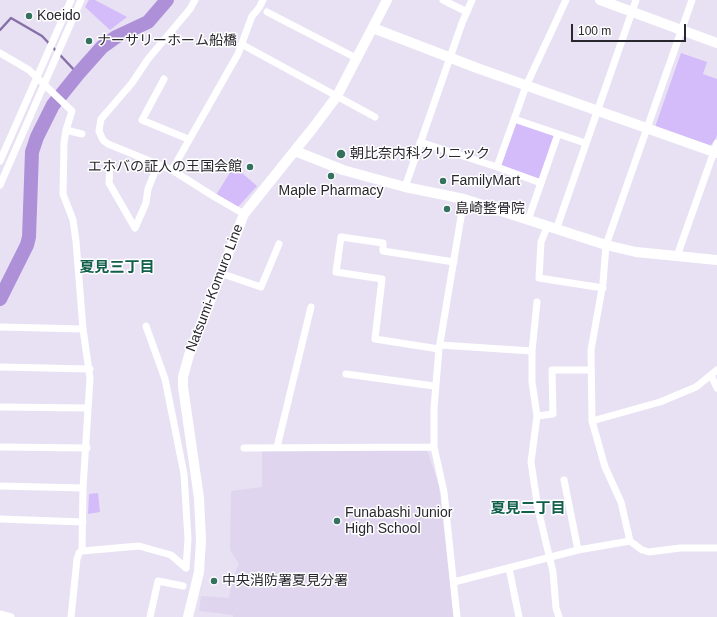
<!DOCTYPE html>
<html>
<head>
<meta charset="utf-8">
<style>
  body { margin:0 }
  #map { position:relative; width:717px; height:617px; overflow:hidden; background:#e8e1f4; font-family:Helvetica,sans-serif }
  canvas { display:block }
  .scale { position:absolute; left:571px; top:24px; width:115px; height:18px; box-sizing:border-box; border:2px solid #29272e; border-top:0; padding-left:5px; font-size:12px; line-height:14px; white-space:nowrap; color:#29272e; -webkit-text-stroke:3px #fff; paint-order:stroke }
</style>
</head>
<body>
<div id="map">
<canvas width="717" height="617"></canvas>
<div class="scale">100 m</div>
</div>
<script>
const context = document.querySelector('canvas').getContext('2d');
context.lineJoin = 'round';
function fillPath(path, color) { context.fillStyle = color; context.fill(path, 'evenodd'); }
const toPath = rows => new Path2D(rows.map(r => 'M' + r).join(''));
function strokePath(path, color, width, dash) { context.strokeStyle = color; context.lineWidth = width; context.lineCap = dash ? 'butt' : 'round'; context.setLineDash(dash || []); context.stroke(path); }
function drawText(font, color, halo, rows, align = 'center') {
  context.font = font + ' Helvetica,"Noto Sans JP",sans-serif'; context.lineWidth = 3; context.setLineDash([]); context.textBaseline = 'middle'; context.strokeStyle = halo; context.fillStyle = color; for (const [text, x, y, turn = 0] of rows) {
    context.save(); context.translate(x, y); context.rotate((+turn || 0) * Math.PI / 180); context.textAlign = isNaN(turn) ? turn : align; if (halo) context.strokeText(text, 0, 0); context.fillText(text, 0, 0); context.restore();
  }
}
const built = toPath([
  [262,450,427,450,439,486,454,617,233,617,233,615,199,611,201,596,229,598,232,579,239,564,230,550,231,491,262,487]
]);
const green = toPath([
  [89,0,95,0,127,17,110,30,85,7],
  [681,53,707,62,703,74,717,79,717,135,715,140,710,146,655,127],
  [516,122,554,135,540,179,501,166],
  [234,166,257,186,238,207,216,195],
  [98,493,100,512,88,514,89,494]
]);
const stream = toPath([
  [0,30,11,18,42,36,78,74]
]);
const river = toPath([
  [0,299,27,245,29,237,32,152,37,137,53,105,78,74,102,47,116,37,148,22,167,0]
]);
const street = toPath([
  [195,0,190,9,148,59,132,83,101,119,99,131,103,140,108,144,172,170,213,196,244,214],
  [443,0,467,12],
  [692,0,606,245,603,283,591,350,592,421,605,467,621,502,630,541,642,550,649,552,680,548,717,548],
  [267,12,358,59],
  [243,45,375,117],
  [0,53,29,70,72,111,66,130,64,143,63,194,73,220,76,241,83,329,90,378,83,488,82,551],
  [164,79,142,120,188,139],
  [514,119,585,143],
  [66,130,82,134],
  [420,142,497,167,526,86,566,0],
  [0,161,71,0],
  [110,165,109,183,135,228,146,203,148,189,158,164],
  [497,167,541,183,528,220],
  [172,170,238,54,252,16,259,8,263,0],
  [541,183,558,134],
  [0,185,81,0],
  [405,187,462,23,472,0],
  [547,227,541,242,539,278,603,288],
  [556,230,636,0],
  [677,256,717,143],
  [220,273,261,287,279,244],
  [537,302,532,351,532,382,537,416,531,462,538,509,553,572,556,608,559,617],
  [146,326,165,379,184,474,188,539,186,568],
  [0,327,83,329],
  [440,345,532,351],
  [439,349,375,339,382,279,336,272,341,237,383,243,383,251,454,262],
  [0,367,90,369],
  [346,374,434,386],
  [711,375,717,388],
  [0,407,87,408],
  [537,416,553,414,552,370,591,370],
  [592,421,660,402,696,387,717,370],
  [0,447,87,448],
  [277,447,311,307],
  [244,448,434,447],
  [564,480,578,550],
  [0,486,83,488],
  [0,519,83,522],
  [509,568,519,617],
  [454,582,578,550,630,541],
  [0,614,11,617],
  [71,617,77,559,79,553,82,551,139,546,171,555,186,568],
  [150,617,158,581,183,586],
  [457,617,444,492,434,447,434,408,439,349,464,199]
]);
const secondary = toPath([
  [600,0,717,43],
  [373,28,477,68,717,153],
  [295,151,343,170,405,187,464,199,606,245,636,252,717,260],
  [188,617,199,572,201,540,199,498,183,387,183,377,189,355,244,214,313,128,337,96,387,0]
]);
const markers = [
  [29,16,4,"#34725f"],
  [89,41,4,"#34725f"],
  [341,154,5,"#34725f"],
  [250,167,4,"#34725f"],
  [331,176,4,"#34725f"],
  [443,181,4,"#34725f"],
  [447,209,4,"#34725f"],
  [337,521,4,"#34725f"],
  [214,581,4,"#34725f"]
];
const poiNames = [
  ["Koeido",37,16],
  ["ナーサリーホーム船橋",97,41],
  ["朝比奈内科クリニック",350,154],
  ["エホバの証人の王国会館",242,167,"right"],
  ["FamilyMart",451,181],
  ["Maple Pharmacy",331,191,"center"],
  ["島崎整骨院",455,209],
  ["Funabashi Junior",345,513],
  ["High School",345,529],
  ["中央消防署夏見分署",222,581]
];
const streetNames = [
  ["Natsumi-Komuro Line",215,288,-69]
];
const neighbourhoodNames = [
  ["夏見三丁目",117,268],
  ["夏見二丁目",528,509]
];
fillPath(built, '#dfd5ef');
fillPath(green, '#d4bbfa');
strokePath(stream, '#8670a6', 2.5);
strokePath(river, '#ae90d9', 14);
strokePath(street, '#fff', 7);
strokePath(secondary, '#fff', 10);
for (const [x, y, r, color] of markers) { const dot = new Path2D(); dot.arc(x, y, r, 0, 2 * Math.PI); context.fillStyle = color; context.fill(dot); strokePath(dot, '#fff', 1.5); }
drawText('14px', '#29272e', '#fff', poiNames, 'left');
drawText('14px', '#29272e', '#fff', streetNames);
drawText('bold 15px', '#12604c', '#fff', neighbourhoodNames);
</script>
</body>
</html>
